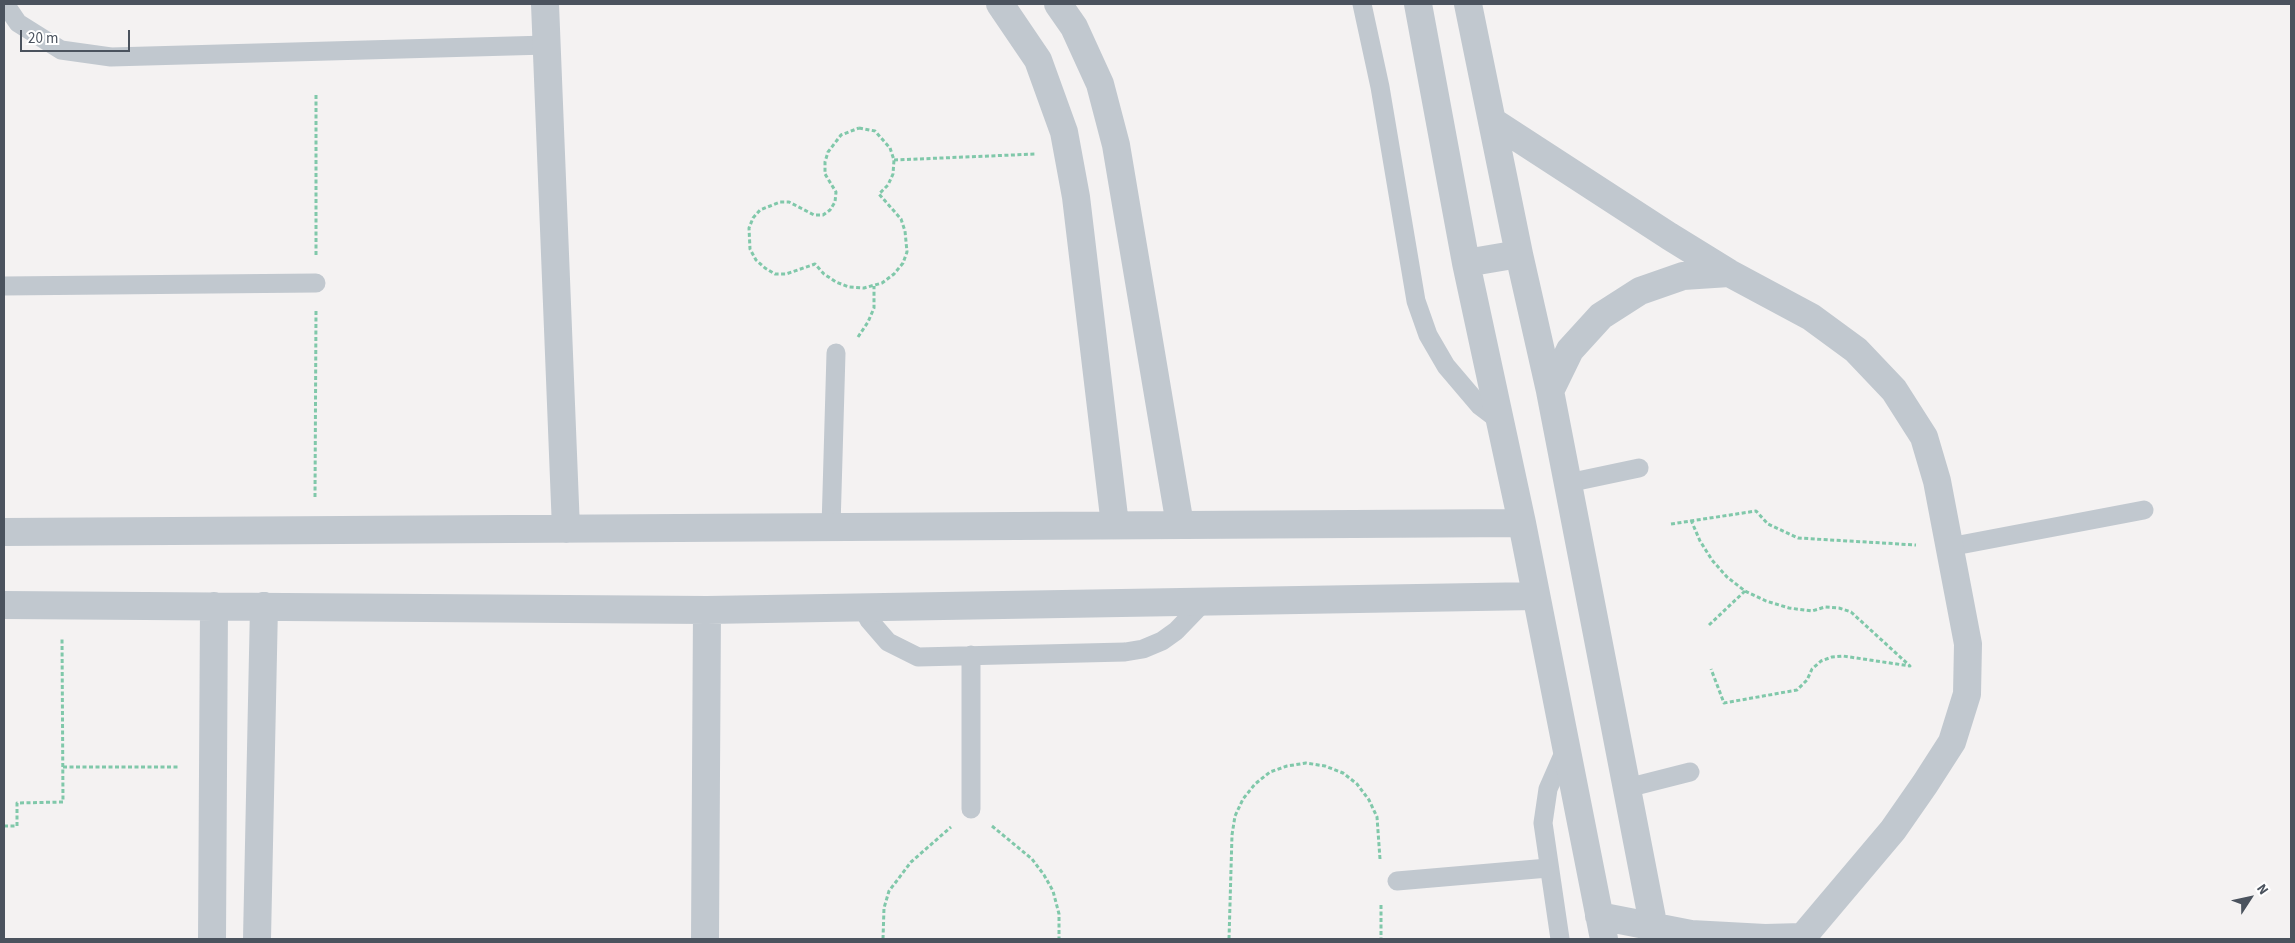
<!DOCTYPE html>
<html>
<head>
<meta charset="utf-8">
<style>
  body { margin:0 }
  #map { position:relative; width:2295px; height:943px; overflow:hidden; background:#f4f2f2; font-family:"Source Sans 3",sans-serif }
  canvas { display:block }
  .frame { position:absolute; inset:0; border:5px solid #4b535e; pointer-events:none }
  .north { position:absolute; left:2225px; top:873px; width:50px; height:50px; -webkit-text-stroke:4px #fff; paint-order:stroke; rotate:55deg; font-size:14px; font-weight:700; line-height:20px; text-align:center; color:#4b535e }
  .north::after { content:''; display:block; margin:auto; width:18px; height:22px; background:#4b535e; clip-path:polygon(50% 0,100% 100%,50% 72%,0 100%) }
  .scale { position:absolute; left:20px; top:30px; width:110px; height:22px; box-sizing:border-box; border:2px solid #4b535e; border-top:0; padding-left:6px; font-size:15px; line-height:18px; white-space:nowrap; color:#4b535e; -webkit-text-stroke:4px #fff; paint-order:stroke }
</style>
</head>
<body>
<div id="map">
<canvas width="2295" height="943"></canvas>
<div class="frame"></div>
<div class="north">N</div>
<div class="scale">20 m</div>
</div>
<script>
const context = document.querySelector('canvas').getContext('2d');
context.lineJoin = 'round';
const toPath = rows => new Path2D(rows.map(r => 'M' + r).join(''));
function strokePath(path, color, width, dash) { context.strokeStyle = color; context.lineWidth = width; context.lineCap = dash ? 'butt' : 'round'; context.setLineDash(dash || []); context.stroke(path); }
const path = toPath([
  [316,95,316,255],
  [859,128,875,131,890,148,894,160,893,174,888,185,879,194,901,219,905,231,907,252,903,263,894,274,882,283,864,288,849,287,836,282,824,274,815,264,786,274,775,274,765,268,756,260,750,249,749,228,753,218,760,210,780,202,789,202,814,215,823,215,830,210,835,202,836,192,825,174,825,162,828,152,841,135,859,128],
  [894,160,1036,154],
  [858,337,868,322,874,308,874,286],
  [315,497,316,311],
  [1691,520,1700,541,1712,560,1727,577,1745,591,1766,601,1789,608,1812,611,1825,607,1839,608,1851,612,1910,666,1843,656,1832,657,1821,661,1812,669,1807,680,1797,690,1724,703,1711,669],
  [1671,524,1756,511,1768,524,1798,538,1916,545],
  [1709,625,1745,591],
  [63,767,180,767],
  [4,826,17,826,17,803,63,802,62,637],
  [992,826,1032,859,1044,875,1053,891,1059,914,1059,939],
  [1381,905,1381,939],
  [883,939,884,908,889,891,911,862,951,827],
  [1229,939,1232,835,1235,816,1243,799,1255,784,1270,772,1287,766,1306,763,1325,766,1343,773,1357,784,1369,800,1377,817,1380,859]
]);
const service = toPath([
  [5,4,18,23,61,50,111,57,547,45],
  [1362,4,1380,87,1416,301,1428,335,1446,366,1480,406,1501,422],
  [4,286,316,283],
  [1568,483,1639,468],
  [831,527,836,353],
  [1949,547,2144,510],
  [862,607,869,620,888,642,918,657,1125,652,1143,649,1162,641,1176,631,1204,602],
  [971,655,971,809],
  [1627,788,1690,772],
  [1397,881,1548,868],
  [1560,939,1543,823,1548,789,1566,748]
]);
const minor = toPath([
  [545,4,566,529],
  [1000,4,1038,60,1064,132,1076,197,1115,525],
  [1058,4,1074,27,1100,84,1116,145,1180,525],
  [1418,4,1466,263,1522,523,1604,939],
  [1468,4,1519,254,1550,391,1656,939],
  [1492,121,1669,236,1729,273,1811,317,1856,350,1894,390,1924,437,1937,481,1968,644,1967,694,1952,742,1925,784,1893,830,1801,939],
  [1466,263,1519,254],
  [1550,391,1570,350,1601,316,1640,291,1683,276,1729,273],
  [4,532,1522,523],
  [4,605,707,610,1536,596],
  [1599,916,1691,934,1765,938,1802,937],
  [212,939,214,606],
  [257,939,264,606],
  [705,939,707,610]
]);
strokePath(path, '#80c8aa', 3, [4, 2.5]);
strokePath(service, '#c1c8cf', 19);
strokePath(minor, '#c1c8cf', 28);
</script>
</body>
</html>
